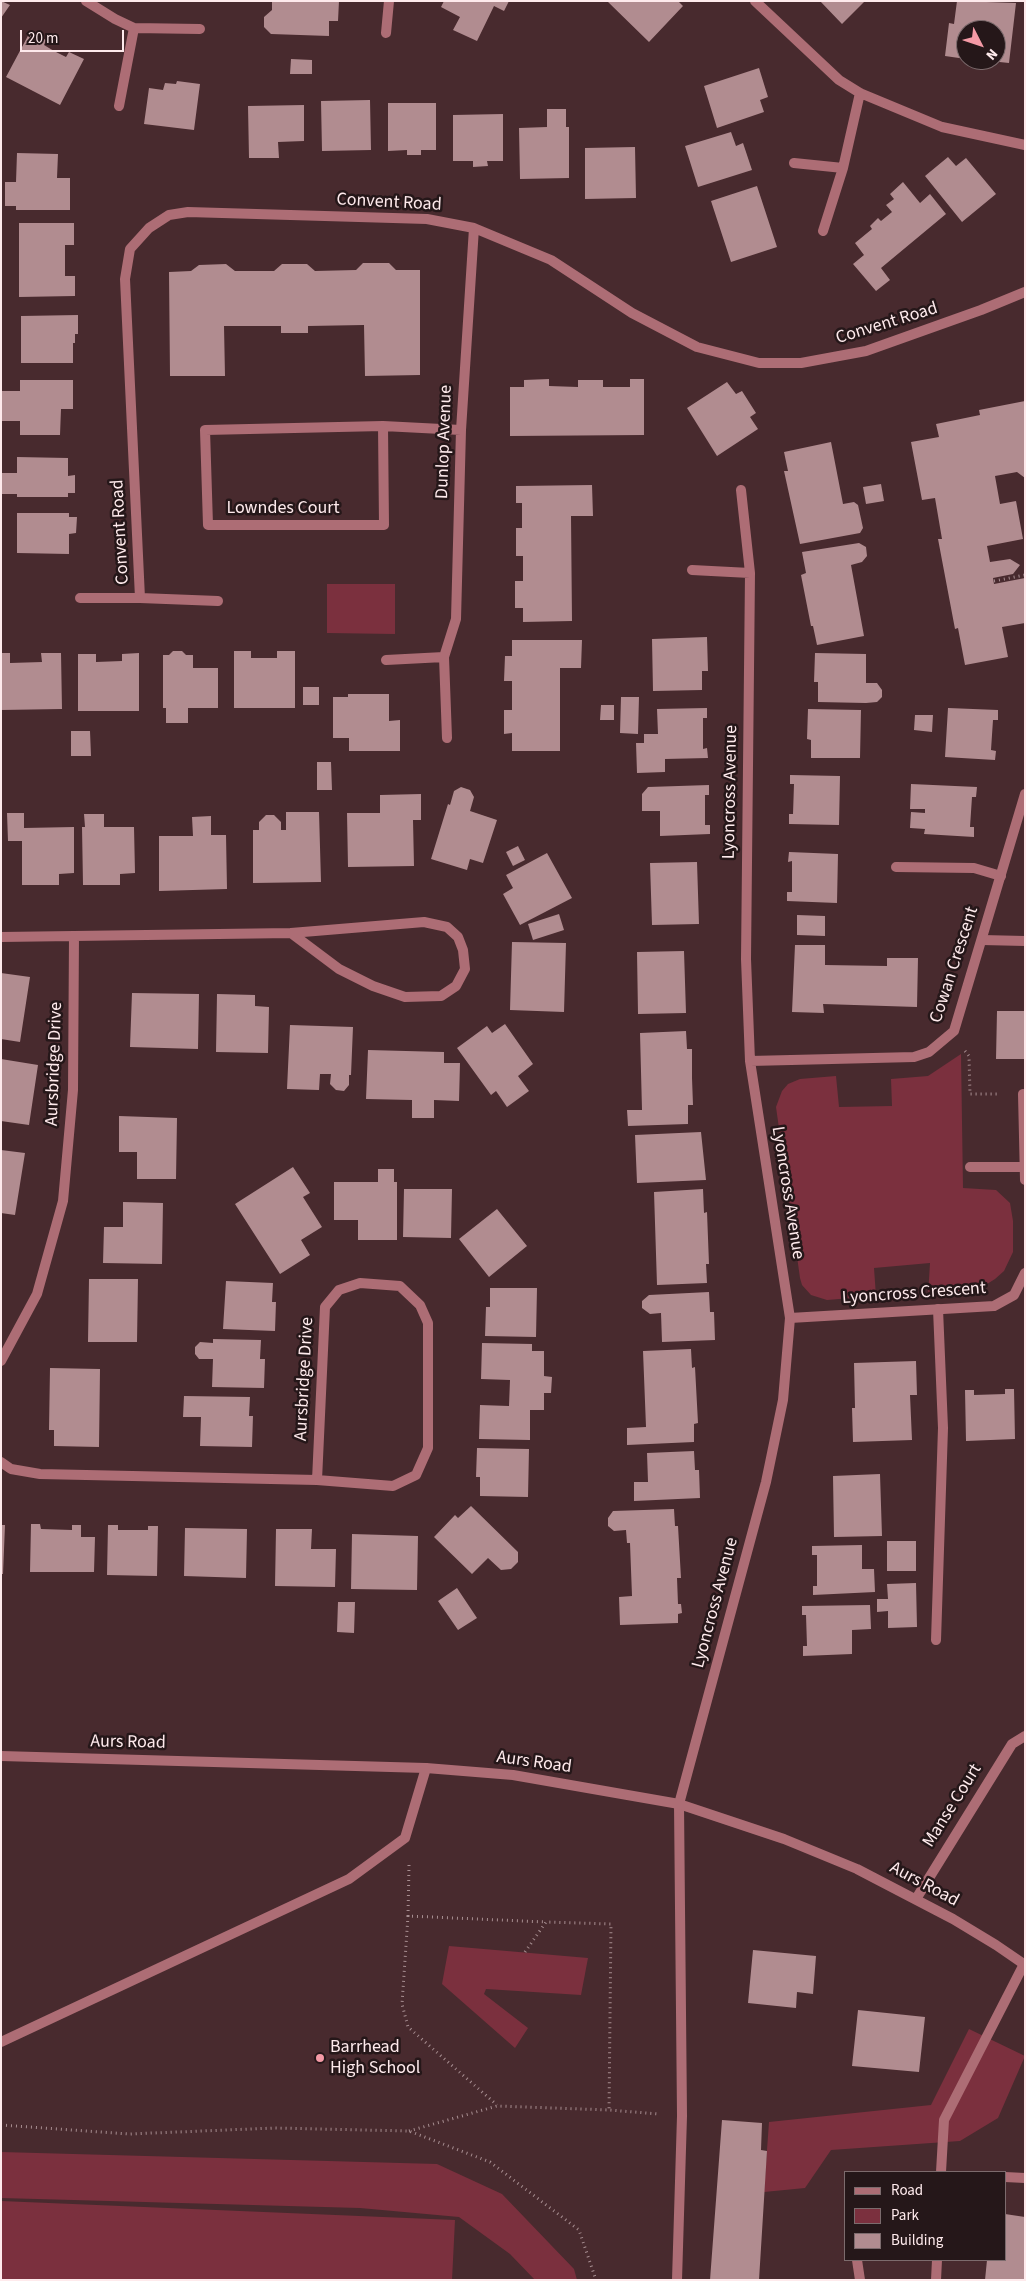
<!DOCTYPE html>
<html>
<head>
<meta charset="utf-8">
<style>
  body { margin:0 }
  #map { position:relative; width:1026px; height:2281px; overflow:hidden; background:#482a2e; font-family:"Source Sans 3",sans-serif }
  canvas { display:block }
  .frame { position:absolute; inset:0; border:2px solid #feeaec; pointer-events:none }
  .legend { position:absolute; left:844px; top:2171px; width:162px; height:90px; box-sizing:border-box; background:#251719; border:1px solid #7c6b6d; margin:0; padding:6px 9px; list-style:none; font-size:15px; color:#feeaec }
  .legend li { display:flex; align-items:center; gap:10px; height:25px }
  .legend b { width:25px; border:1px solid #7c6b6d }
  .north { position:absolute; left:956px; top:20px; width:50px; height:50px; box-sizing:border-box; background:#251719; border:1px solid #7c6b6d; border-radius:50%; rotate:131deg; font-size:14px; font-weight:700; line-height:20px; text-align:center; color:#feeaec }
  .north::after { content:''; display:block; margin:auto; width:18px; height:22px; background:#f49aa6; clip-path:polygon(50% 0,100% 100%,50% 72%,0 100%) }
  .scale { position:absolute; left:20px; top:30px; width:104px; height:22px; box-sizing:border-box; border:2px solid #feeaec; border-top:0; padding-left:6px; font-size:15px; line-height:18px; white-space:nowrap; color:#feeaec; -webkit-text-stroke:4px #251719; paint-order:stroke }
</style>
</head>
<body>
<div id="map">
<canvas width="1026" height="2281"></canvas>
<div class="frame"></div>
<ul class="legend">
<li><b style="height:6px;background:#ad6d75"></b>Road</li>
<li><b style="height:14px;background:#7b303e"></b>Park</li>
<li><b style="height:14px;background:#b18c90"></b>Building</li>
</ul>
<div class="north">N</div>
<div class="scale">20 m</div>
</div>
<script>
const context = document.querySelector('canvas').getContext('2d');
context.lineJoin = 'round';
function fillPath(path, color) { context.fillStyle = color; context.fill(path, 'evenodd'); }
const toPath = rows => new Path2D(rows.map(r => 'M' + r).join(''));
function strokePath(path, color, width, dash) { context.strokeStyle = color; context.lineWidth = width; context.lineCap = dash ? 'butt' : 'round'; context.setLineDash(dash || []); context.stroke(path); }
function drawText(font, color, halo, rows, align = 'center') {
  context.font = font + ' "Source Sans 3",sans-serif'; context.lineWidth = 5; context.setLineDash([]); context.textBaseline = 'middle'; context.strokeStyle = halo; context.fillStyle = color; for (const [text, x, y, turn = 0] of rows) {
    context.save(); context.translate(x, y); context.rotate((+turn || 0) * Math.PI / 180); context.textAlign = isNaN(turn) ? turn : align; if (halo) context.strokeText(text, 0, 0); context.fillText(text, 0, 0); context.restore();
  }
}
const green = toPath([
  [327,584,395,584,395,634,327,633],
  [961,1054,963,1188,996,1190,1010,1203,1013,1221,1013,1252,1004,1271,995,1279,976,1291,961,1295,928,1296,930,1263,874,1268,876,1296,827,1300,811,1295,802,1285,800,1278,776,1107,782,1091,788,1084,800,1079,836,1076,839,1107,892,1106,891,1079,928,1076],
  [449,1946,588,1958,581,1995,486,1989,484,1994,528,2028,515,2048,442,1984],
  [969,2029,1025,2056,998,2118,960,2141,831,2150,805,2188,764,2192,769,2122,931,2105],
  [1,2152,437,2164,502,2194,574,2269,577,2280,535,2280,510,2254,459,2217,360,2208,1,2198],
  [1,2201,455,2220,452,2280,1,2280]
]);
const building = toPath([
  [1,1,10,5,1,18],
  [272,1,339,1,338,21,329,21,329,36,271,34,264,27,264,17,272,10],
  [444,1,509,1,504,11,494,6,477,41,453,30,460,17,441,7],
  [607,1,678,1,683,6,649,42],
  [820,1,865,1,842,24],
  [957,1,1016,3,1009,63,990,61,996,60,996,30,966,30,966,59,945,56,949,23,954,24],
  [30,32,46,40,44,45,54,51,66,57,69,52,84,59,60,105,6,77],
  [291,59,312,60,312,74,290,74],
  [759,68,768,97,760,100,764,112,717,128,704,86],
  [177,81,200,84,194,130,144,124,149,88,163,90,165,83,176,84],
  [370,100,371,150,322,151,321,101],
  [388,103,436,103,436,150,421,150,421,155,407,155,407,150,388,151],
  [304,105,304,141,278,142,279,158,249,158,248,106],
  [547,109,566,109,566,127,569,127,569,178,520,179,519,128,547,127],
  [503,114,503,161,487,161,488,166,473,167,473,161,453,161,453,115],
  [731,132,736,146,743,143,752,170,698,187,685,146],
  [635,147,636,198,585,199,585,148],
  [17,153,58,154,57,178,70,178,70,210,16,210,16,206,5,206,5,182,16,182],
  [948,157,956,166,966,158,996,194,962,222,925,176],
  [903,182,920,203,930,194,946,214,881,268,890,280,876,291,853,264,864,255,855,243,872,229,870,226,878,218,881,221,892,212,886,205,894,199,890,194],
  [757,186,777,247,731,262,711,201],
  [19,223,74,223,74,245,65,245,65,276,75,276,75,296,19,297],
  [363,263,389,263,396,270,420,270,420,375,365,376,364,325,308,326,308,333,281,333,281,326,224,326,225,376,170,376,169,272,191,271,199,265,226,264,235,271,274,271,282,264,307,264,315,271,356,270],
  [78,315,78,334,75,334,75,343,73,343,73,363,21,363,21,316],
  [549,379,549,386,578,387,578,380,603,380,603,387,630,387,630,379,644,379,644,435,510,436,510,387,524,387,524,380],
  [20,380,73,380,73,409,61,409,60,435,20,435,20,421,1,421,1,391,20,391],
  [727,382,736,394,742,391,756,413,750,417,758,429,717,456,687,408],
  [1025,401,1025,478,1017,472,995,476,1000,504,1016,501,1023,539,987,546,990,562,1010,559,1020,565,1013,574,993,578,994,584,1025,578,1025,623,1002,627,1008,657,965,665,958,628,955,629,938,539,942,539,935,498,922,500,911,442,939,437,936,424,980,415,979,410],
  [831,442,843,504,854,502,858,505,863,528,860,533,800,544,784,471,788,471,784,452],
  [17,457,68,458,68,476,75,475,75,493,68,493,68,497,17,497,17,494,1,494,1,473,17,473],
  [881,484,884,501,866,504,863,487],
  [592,485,593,516,571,516,572,621,523,622,523,608,515,608,515,581,523,581,523,556,516,556,516,528,522,528,522,503,516,503,516,486],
  [17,513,69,513,69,517,77,517,76,533,69,534,69,554,17,553],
  [859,543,866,547,867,556,862,562,851,565,864,636,817,645,813,626,811,626,801,575,806,573,802,552],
  [707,637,708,671,702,671,702,690,653,691,652,639],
  [512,640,582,640,581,668,560,668,560,751,512,751,512,733,504,734,504,710,512,710,512,681,504,681,505,656,512,656],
  [173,651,182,651,186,655,193,655,193,668,218,668,218,708,188,708,188,723,166,723,166,708,163,708,163,655,169,655],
  [234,651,251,651,251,658,277,658,277,651,295,651,295,708,234,708],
  [1,653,10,653,10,663,42,662,41,653,61,653,62,709,1,710],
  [139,653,139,711,78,711,78,654,96,654,96,662,122,661,122,654],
  [815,653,866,654,866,683,877,683,882,690,882,697,877,702,866,703,818,702,818,682,814,682],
  [303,687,319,687,319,705,303,705],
  [348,694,389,694,389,721,400,720,400,751,349,751,349,738,333,738,333,697,348,697],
  [621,697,639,697,638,734,620,733],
  [601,705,614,705,614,720,600,720],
  [707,708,707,718,703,718,703,749,707,748,708,758,665,759,665,772,637,773,636,743,644,743,644,734,658,734,657,709],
  [948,708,998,710,998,720,993,720,991,750,996,751,995,760,945,757],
  [808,709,861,710,860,758,811,758,811,740,807,739],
  [915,715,933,715,932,732,914,730],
  [71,731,90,731,91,756,71,756],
  [317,762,331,762,332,790,317,790],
  [790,775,840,776,839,825,789,824,789,814,793,814,794,784,790,784],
  [911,784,977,787,976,797,972,797,970,827,974,827,974,837,924,834,925,829,910,828,911,812,925,813,925,809,910,809],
  [709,785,709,795,705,795,705,825,710,825,710,834,660,836,660,811,642,811,642,794,648,787],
  [461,787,470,790,474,797,470,811,497,820,483,863,470,859,467,870,431,859,448,804,450,805,454,791],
  [421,794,421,820,413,820,414,866,348,867,347,813,380,813,380,795],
  [286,812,319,812,321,882,253,883,253,830,259,830,259,822,266,815,274,815,281,822,281,830,286,830],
  [7,813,24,813,24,828,74,827,74,873,59,874,59,885,22,885,22,841,8,841],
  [84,814,104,814,104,827,134,827,135,873,120,874,120,885,83,885,82,827,85,827],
  [211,816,211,835,226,835,227,889,159,891,159,836,193,836,192,817],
  [518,846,525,860,513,866,506,852],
  [789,852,838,854,837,903,787,901,787,892,792,892,792,861,788,862],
  [547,853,572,898,520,925,503,894,513,888,506,875],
  [697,862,699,924,652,925,650,863],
  [559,914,564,930,533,940,528,924],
  [797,915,825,916,825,936,797,935],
  [512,942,566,943,564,1012,510,1010],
  [795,945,825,945,825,965,887,966,887,958,918,958,917,1007,823,1004,824,1013,792,1012],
  [684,951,686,1013,638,1014,637,952],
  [1,973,30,977,20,1042,1,1039],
  [132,993,199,994,198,1049,130,1047],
  [217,994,255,995,255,1006,269,1007,268,1053,216,1052],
  [997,1011,1025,1011,1025,1059,996,1059],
  [505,1024,533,1064,518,1076,529,1091,507,1107,496,1091,491,1095,457,1048,487,1026,492,1033],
  [290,1025,353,1027,351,1075,349,1075,349,1085,344,1091,336,1090,330,1084,331,1074,320,1074,319,1090,287,1089],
  [686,1031,687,1049,692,1049,692,1078,693,1105,688,1105,688,1124,628,1126,627,1110,642,1110,640,1033],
  [368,1050,444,1052,444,1063,460,1063,459,1101,434,1100,434,1118,412,1118,412,1100,366,1099],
  [1,1059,38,1065,29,1125,1,1121],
  [119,1116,177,1118,176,1179,137,1179,137,1152,119,1152],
  [701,1132,706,1180,637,1183,635,1135],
  [1,1150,25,1153,15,1215,1,1213],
  [293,1167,310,1193,303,1197,322,1227,301,1240,310,1255,280,1274,235,1204],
  [378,1169,394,1169,394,1182,397,1182,397,1240,358,1240,358,1220,334,1220,334,1182,378,1182],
  [404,1189,452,1189,451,1238,403,1237],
  [703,1189,704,1213,707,1212,709,1264,706,1264,707,1283,657,1285,654,1192],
  [123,1202,163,1203,162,1264,103,1263,104,1227,123,1227],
  [497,1209,527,1246,489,1277,459,1239],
  [89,1279,138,1279,137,1342,88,1342],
  [226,1281,273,1283,272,1302,276,1302,275,1331,223,1329],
  [490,1288,537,1288,536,1337,485,1336,486,1307,490,1307],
  [709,1292,710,1312,714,1312,715,1340,662,1342,661,1313,650,1314,642,1308,642,1301,649,1295],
  [213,1339,261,1340,260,1359,265,1359,264,1388,212,1387,213,1359,199,1359,195,1354,195,1347,200,1342,213,1343],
  [482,1343,532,1344,532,1351,544,1351,544,1376,552,1377,551,1393,544,1393,544,1410,530,1410,530,1440,479,1439,480,1405,509,1406,510,1380,481,1379],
  [691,1349,692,1368,695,1367,698,1423,694,1424,694,1442,627,1445,627,1428,646,1427,643,1351],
  [916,1361,917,1395,910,1395,912,1440,853,1442,852,1408,855,1408,854,1363],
  [50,1368,100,1369,99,1447,54,1446,54,1430,49,1430],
  [1005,1389,1014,1389,1015,1439,966,1441,965,1390,974,1390,974,1395,1005,1394],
  [184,1396,250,1397,249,1416,253,1416,252,1447,200,1446,201,1417,183,1417],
  [477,1448,529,1449,528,1497,480,1496,480,1477,476,1477],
  [694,1451,695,1470,699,1470,700,1498,634,1501,634,1482,648,1482,647,1453],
  [880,1474,882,1536,834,1537,833,1476],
  [471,1506,518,1552,518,1562,511,1569,501,1570,488,1558,472,1574,434,1537,455,1515,458,1518],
  [674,1509,675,1526,678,1526,681,1578,677,1578,678,1604,681,1604,682,1613,678,1614,678,1623,620,1625,619,1597,632,1596,630,1543,627,1543,626,1530,614,1531,608,1526,608,1518,613,1511],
  [31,1524,40,1524,41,1529,72,1530,72,1525,81,1525,81,1537,95,1537,94,1572,30,1572],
  [1,1525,5,1525,3,1574,1,1574],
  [108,1525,118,1525,118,1530,148,1530,148,1526,158,1526,157,1576,107,1575],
  [185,1528,247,1529,246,1578,184,1576],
  [276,1529,312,1529,311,1549,336,1549,335,1587,275,1586],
  [352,1534,418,1536,417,1590,351,1589],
  [887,1541,916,1541,916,1571,887,1571],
  [862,1545,862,1569,874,1569,875,1592,813,1595,813,1586,817,1586,817,1555,812,1555,812,1546],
  [916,1583,917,1627,888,1628,888,1611,877,1612,877,1599,888,1599,887,1584],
  [457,1588,477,1618,458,1630,438,1601],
  [338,1602,355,1602,354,1633,337,1632],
  [870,1605,871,1629,852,1630,852,1654,803,1656,803,1646,807,1646,806,1615,802,1615,802,1606],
  [753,1950,816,1956,813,1994,797,1992,796,2008,748,2003],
  [858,2010,925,2017,919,2072,852,2066],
  [722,2120,762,2123,761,2150,767,2151,759,2280,710,2280],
  [1005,2214,1025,2217,1025,2280,985,2280,987,2260,1005,2260]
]);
const path = toPath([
  [994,581,1025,575],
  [965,1051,969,1056,970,1094,999,1094],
  [409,1865,408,1916,546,1922],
  [408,1916,402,2004,408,2027,497,2105],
  [525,1952,546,1922,611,1924,609,2110],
  [1,2125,129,2134,275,2128,409,2131,490,2162,579,2230,596,2280],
  [409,2131,497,2106,609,2110,659,2114]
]);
const service = toPath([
  [896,867,974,868,1001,876],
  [982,940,1025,941],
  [936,1640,943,1428,938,1309],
  [941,2172,944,2120,1024,1964],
  [1005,2177,1025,2178],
  [857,2260,860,2280],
  [677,2280,682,2116,679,1804],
  [936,2280,937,2260]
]);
const pedestrian = toPath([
  [1,2042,349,1879,405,1838,426,1768]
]);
const minor = toPath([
  [86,1,115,19,134,28,200,29],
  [755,1,839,80,860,93,942,127,1025,145],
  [386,33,389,1],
  [119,106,134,28],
  [794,163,843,168],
  [823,231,843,168,860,93],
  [383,426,384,525,208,525,205,430,383,426,461,430],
  [692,570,750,573],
  [80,598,140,598,125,279,130,249,149,228,169,215,188,212,427,219,474,228,551,260,632,313,697,347,759,363,801,363,866,351,981,310,1025,292],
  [140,598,218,601],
  [386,660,444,657],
  [447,738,444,657,456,619,461,430,474,228],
  [1,937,74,936],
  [750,1061,914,1057,929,1052,954,1031,1025,794],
  [1023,1094,1025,1180],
  [970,1167,1024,1167],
  [790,1318,994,1306,1014,1295,1025,1273],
  [1,1361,37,1294,63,1201,73,1090,74,936,291,933,424,922,447,927,458,937,463,950,465,969,456,986,441,996,405,997,373,986,339,969,291,933],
  [1,1462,11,1469,40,1474,317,1480,393,1486,416,1475,428,1448,428,1323,420,1305,400,1286,360,1283,339,1290,325,1307,317,1480],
  [679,1804,766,1482,783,1400,790,1318,750,1061,746,959,750,573,741,490],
  [916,1899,1012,1744,1025,1736]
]);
const tertiary = toPath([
  [1,1756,426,1768,513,1775,679,1804,784,1839,857,1869,953,1919,996,1945,1025,1965]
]);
const markers = [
  [320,2058,5,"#f49aa6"]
];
const streetNames = [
  ["Convent Road",389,203,3],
  ["Convent Road",887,324,-17],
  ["Dunlop Avenue",445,442,-88],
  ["Lowndes Court",283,509],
  ["Convent Road",121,532,-93],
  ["Lyoncross Avenue",731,792,-89],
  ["Cowan Crescent",955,965,-72],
  ["Aursbridge Drive",55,1064,-88],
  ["Lyoncross Avenue",787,1193,81],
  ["Lyoncross Crescent",914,1294,-4],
  ["Aursbridge Drive",305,1379,-87],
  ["Lyoncross Avenue",716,1603,-75],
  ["Aurs Road",128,1743,1],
  ["Aurs Road",534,1763,8],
  ["Manse Court",953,1806,-58],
  ["Aurs Road",924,1885,28]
];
const poiNames = [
  ["Barrhead",330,2048],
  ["High School",330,2069]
];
fillPath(green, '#7b303e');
fillPath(building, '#b18c90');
strokePath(path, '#a78e91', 3, [1, 4]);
strokePath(service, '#ad6d75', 10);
strokePath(pedestrian, '#ad6d75', 10);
strokePath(minor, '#ad6d75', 10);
strokePath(tertiary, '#ad6d75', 10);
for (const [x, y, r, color] of markers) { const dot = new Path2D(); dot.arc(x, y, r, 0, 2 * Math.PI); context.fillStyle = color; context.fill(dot); strokePath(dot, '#251719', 2); }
drawText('18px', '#feeaec', '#251719', streetNames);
drawText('18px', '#feeaec', '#251719', poiNames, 'left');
</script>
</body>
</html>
